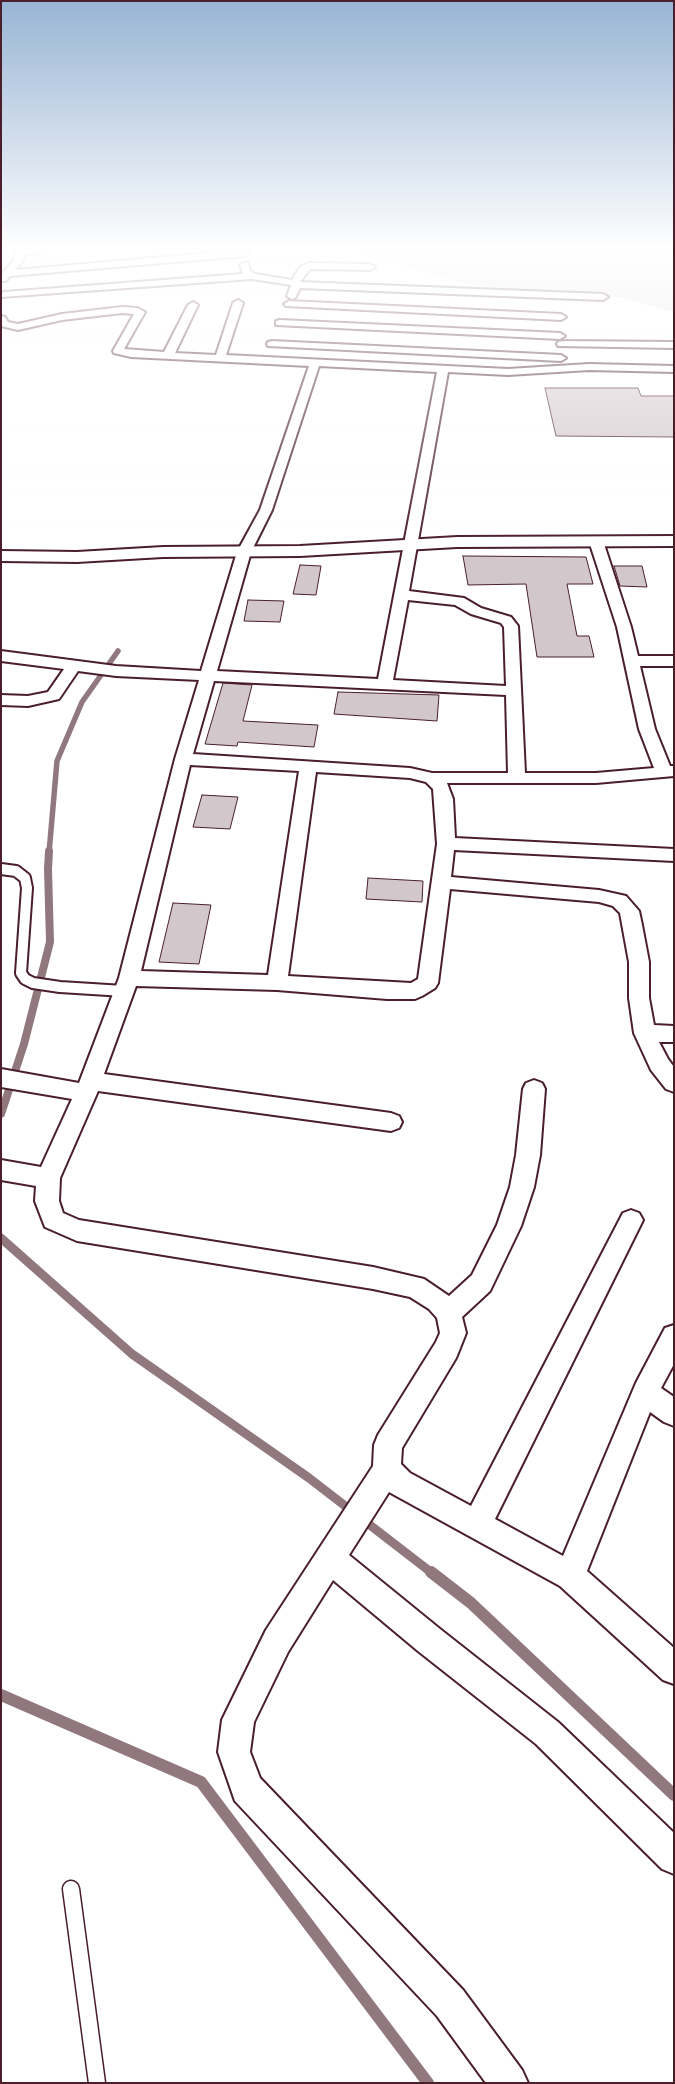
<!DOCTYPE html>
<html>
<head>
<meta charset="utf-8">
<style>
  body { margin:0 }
  #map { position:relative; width:675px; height:2084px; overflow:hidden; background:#fff; font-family:"Playpen Sans",sans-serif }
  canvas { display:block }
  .frame { position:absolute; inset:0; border:2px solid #4a1f2b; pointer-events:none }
</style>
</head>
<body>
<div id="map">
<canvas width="675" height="2084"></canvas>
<div class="frame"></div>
</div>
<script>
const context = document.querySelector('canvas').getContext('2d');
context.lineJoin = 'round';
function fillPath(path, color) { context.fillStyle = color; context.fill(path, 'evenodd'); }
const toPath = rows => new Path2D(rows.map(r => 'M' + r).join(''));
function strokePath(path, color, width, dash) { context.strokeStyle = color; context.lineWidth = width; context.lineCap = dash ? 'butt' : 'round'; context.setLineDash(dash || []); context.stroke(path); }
const green = toPath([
  [363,250,674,250,674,312,620,297,521,292,452,281,364,252]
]);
const streamFar3 = toPath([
  [49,853,57,761,82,702,118,651]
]);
const streamFar2 = toPath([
  [1,1114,24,1044,50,942,48,869,49,851]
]);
const streamFar1 = toPath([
  [1,1238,132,1354,309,1478,432,1573]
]);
const stream = toPath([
  [431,1572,471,1603,674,1795],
  [1,1695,201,1782,428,2083]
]);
const building = toPath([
  [545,388,638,388,641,396,674,396,674,437,556,436,545,388],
  [463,556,586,557,593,584,567,584,577,636,589,636,594,657,537,657,526,584,468,585,463,556],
  [300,565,321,566,316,595,293,594,300,565],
  [614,566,642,566,647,587,620,586,614,566],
  [248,600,284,601,280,622,244,621,248,600],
  [223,683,252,685,243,721,318,725,314,747,238,742,237,746,205,744,223,683],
  [338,692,439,695,437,721,334,714,338,692],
  [202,795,238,797,230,829,193,827,202,795],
  [368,878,423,881,422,902,366,899,368,878],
  [173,903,211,905,199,964,159,962,173,903]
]);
const serviceFar1 = toPath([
  [1,869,16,871,25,878,27,888,21,973,25,979,33,983,60,987,124,991]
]);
const service = toPath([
  [71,1889,97,2083]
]);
const minor = toPath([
  [16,250,45,250,41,253,24,254,23,260,15,270,245,250,249,253,245,256,10,276,6,281,1,281,1,275,14,260,16,250],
  [245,262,248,263,250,271,255,274,292,280,300,267,308,263,370,264,375,267,370,270,310,269,300,282,603,294,608,297,603,300,300,288,295,298,292,299,287,296,291,285,252,279,1,297,1,293,4,292,243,274,240,265,245,262],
  [238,300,243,303,226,355,508,369,589,364,674,366,674,372,589,370,508,375,448,372,409,591,464,598,481,608,511,617,518,626,525,773,596,773,654,768,639,729,617,627,589,541,591,538,596,537,603,541,631,627,638,656,674,656,674,666,640,666,655,729,670,766,674,766,674,776,596,783,447,783,453,799,455,838,674,849,674,861,454,850,451,877,599,890,626,896,639,911,642,925,649,962,649,998,654,1025,674,1026,674,1042,659,1042,668,1059,674,1067,674,1092,666,1089,651,1070,634,1033,629,998,629,962,620,913,613,906,599,902,450,889,438,983,435,988,422,996,415,999,387,999,277,990,136,986,104,1074,391,1113,399,1116,402,1122,399,1128,391,1131,98,1091,60,1178,59,1201,63,1213,79,1220,373,1267,424,1279,449,1296,472,1275,497,1225,510,1187,516,1155,523,1089,526,1083,534,1080,542,1083,545,1089,540,1155,534,1187,521,1226,490,1291,462,1317,466,1333,456,1358,402,1448,401,1464,410,1473,471,1506,623,1213,631,1210,639,1213,643,1220,495,1519,563,1556,636,1383,665,1328,674,1325,674,1364,661,1388,674,1397,674,1426,664,1422,650,1412,587,1571,674,1648,674,1684,663,1680,560,1586,389,1492,349,1555,440,1629,558,1722,674,1833,674,1874,662,1869,536,1744,418,1651,333,1580,288,1652,254,1722,250,1752,260,1778,463,1990,522,2070,528,2083,486,2083,437,2016,235,1801,218,1752,222,1720,266,1630,373,1466,374,1445,378,1435,436,1342,440,1333,437,1318,429,1309,410,1297,373,1289,77,1241,45,1227,35,1201,36,1186,1,1180,1,1160,41,1167,72,1099,1,1087,1,1069,79,1083,119,978,175,759,199,680,116,676,78,671,59,699,28,706,1,705,1,695,28,696,48,692,64,669,1,661,1,651,116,666,201,671,237,552,260,510,309,366,131,357,114,353,113,351,134,314,122,313,62,320,18,330,1,326,1,316,5,317,8,322,18,324,62,314,122,307,137,308,145,312,124,349,164,352,188,305,193,302,198,305,175,353,216,355,233,303,238,300],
  [319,366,437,372,378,679,217,671,251,552,272,510,319,366],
  [408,600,455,605,471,614,501,623,504,627,506,686,393,680,408,600],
  [214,681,506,695,508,773,432,773,410,768,193,754,214,681],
  [190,765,299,771,268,975,141,971,190,765],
  [316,772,410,778,426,782,433,789,437,844,418,979,411,983,288,976,316,772],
  [289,301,561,314,566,317,561,320,286,306,284,304,289,301],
  [280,320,560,333,565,336,560,339,276,325,276,321,280,320],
  [272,341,561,355,566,358,561,361,268,346,267,344,268,342,272,341],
  [562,341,674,342,674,348,558,346,557,344,558,342,562,341]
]);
const tertiary = toPath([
  [674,536,674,546,457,547,300,556,163,557,77,562,1,561,1,551,77,552,163,547,300,546,457,537,674,536]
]);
fillPath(green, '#e5dee0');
strokePath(streamFar3, '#91787e', 5.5);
strokePath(streamFar2, '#91787e', 8);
strokePath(streamFar1, '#91787e', 9);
strokePath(stream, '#91787e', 12);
fillPath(building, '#d2c7cb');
strokePath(building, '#4a1f2b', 1);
strokePath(serviceFar1, '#4a1f2b', 14);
strokePath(service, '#4a1f2b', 19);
strokePath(minor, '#4a1f2b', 4);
strokePath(tertiary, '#4a1f2b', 4);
strokePath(serviceFar1, '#fff', 10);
strokePath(service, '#fff', 16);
fillPath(minor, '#fff');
fillPath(tertiary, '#fff');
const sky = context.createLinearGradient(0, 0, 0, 542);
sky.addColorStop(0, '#98b4d4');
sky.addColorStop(0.46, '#fff');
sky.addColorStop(1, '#ffffff00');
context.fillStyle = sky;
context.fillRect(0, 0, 675, 542);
</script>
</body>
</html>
